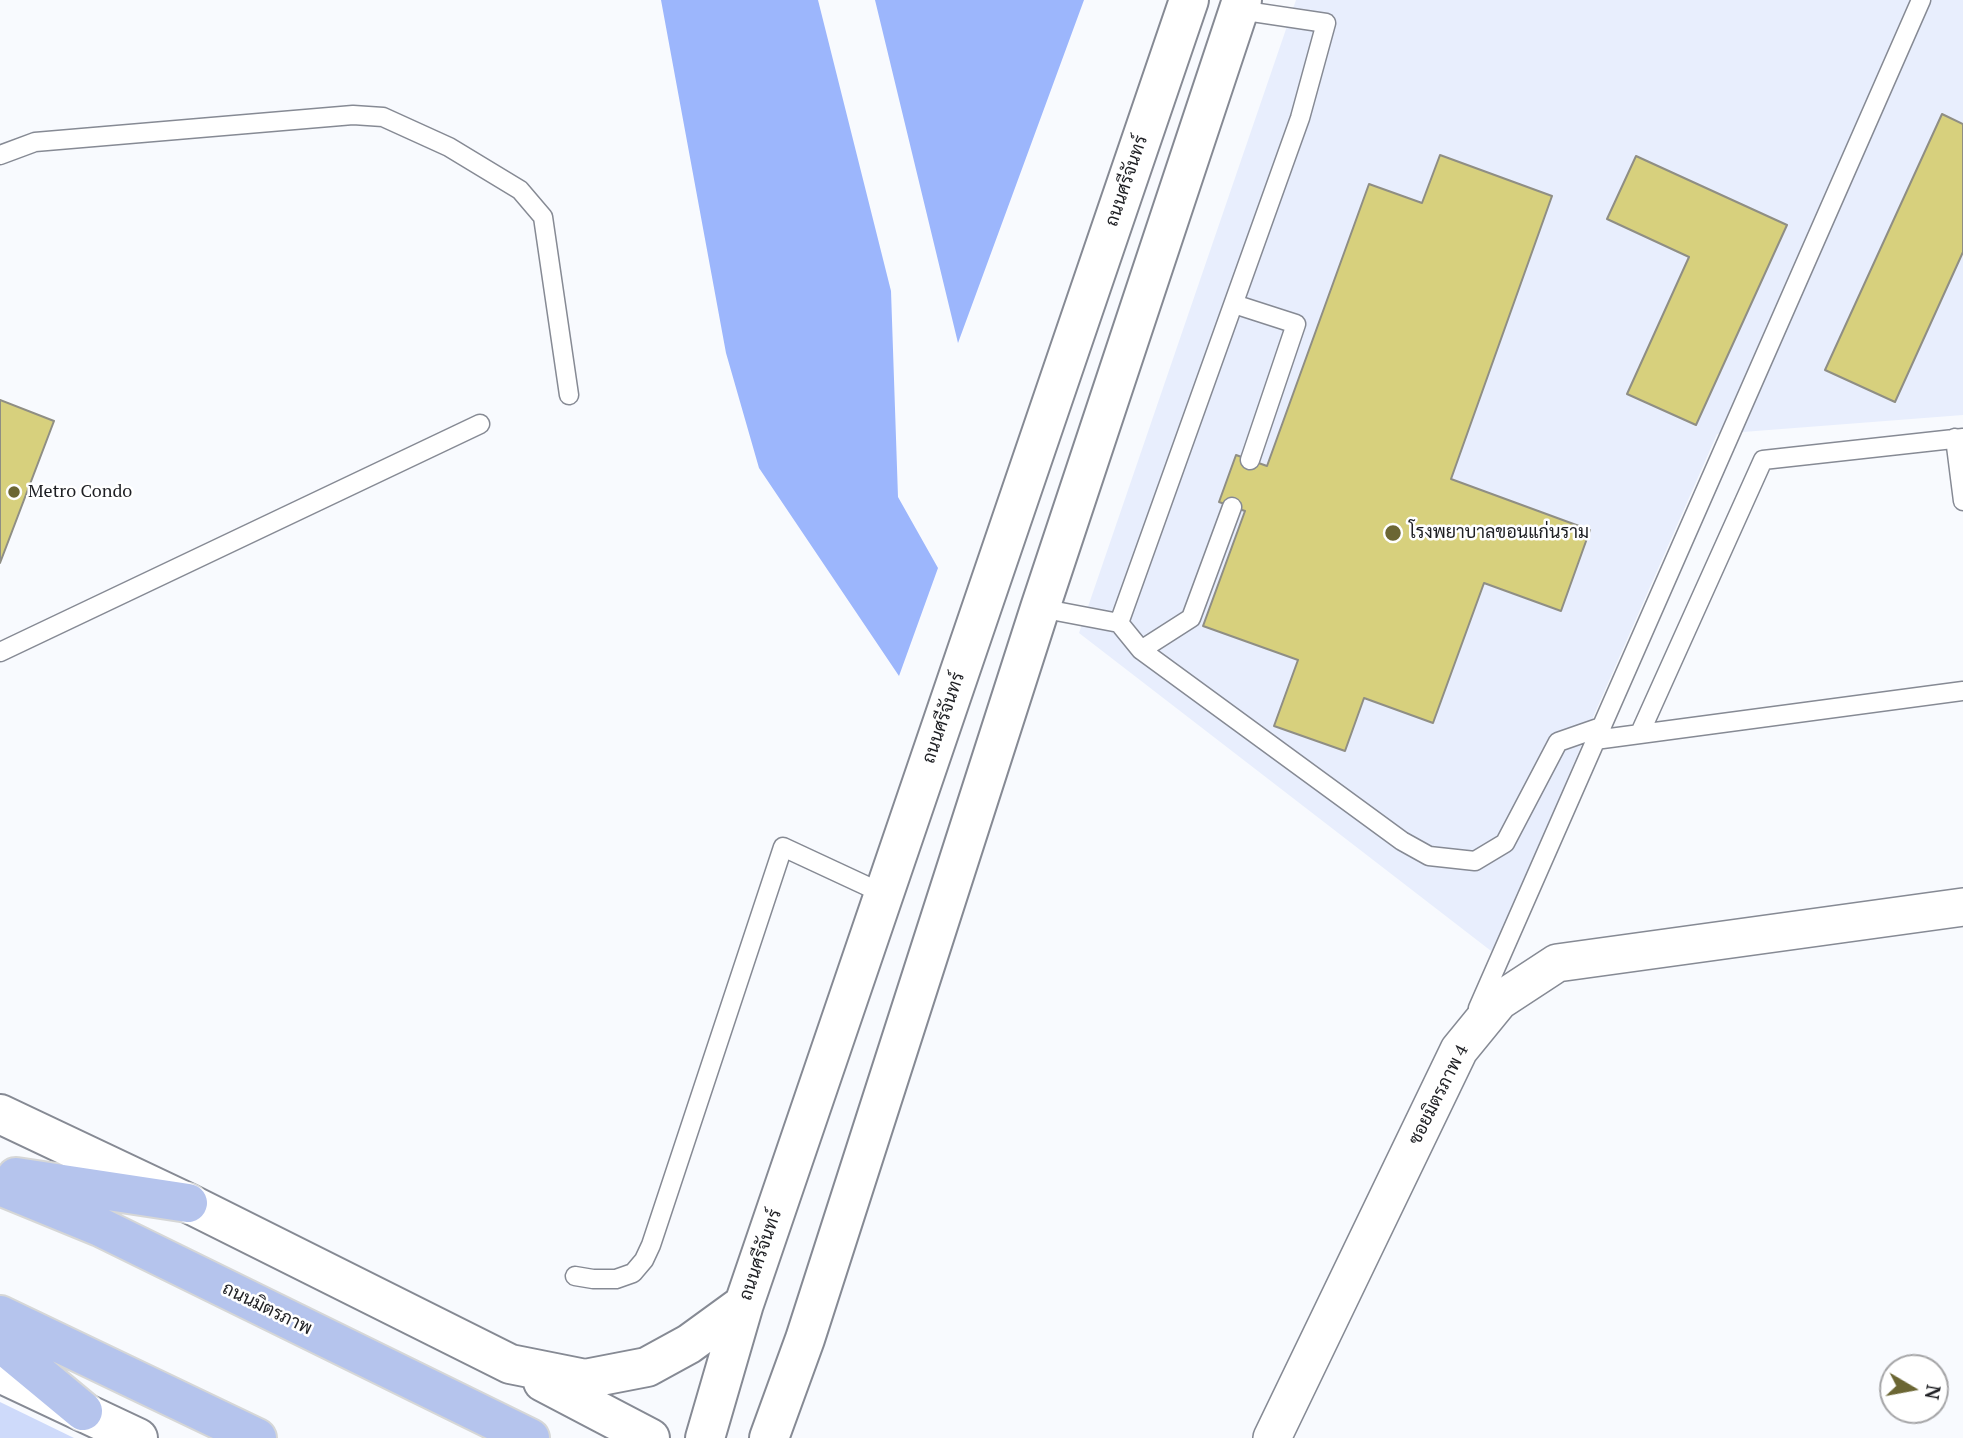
<!DOCTYPE html>
<html>
<head>
<meta charset="utf-8">
<style>
  body { margin:0 }
  #map { position:relative; width:1963px; height:1438px; overflow:hidden; background:#f8fafe; font-family:"PT Serif",serif }
  canvas { display:block }
  .north { position:absolute; left:1879px; top:1354px; width:70px; height:70px; box-sizing:border-box; background:#fff; border:2px solid #a5a5a7; border-radius:50%; rotate:100deg; font-size:19px; font-weight:700; line-height:28px; text-align:center; color:#1e1f23 }
  .north::after { content:''; display:block; margin:auto; width:24px; height:32px; background:#6b6633; clip-path:polygon(50% 0,100% 100%,50% 72%,0 100%) }
</style>
</head>
<body>
<div id="map">
<canvas width="1963" height="1438"></canvas>
<div class="north">N</div>
</div>
<script>
const context = document.querySelector('canvas').getContext('2d');
context.lineJoin = 'round';
function fillPath(path, color) { context.fillStyle = color; context.fill(path, 'evenodd'); }
const toPath = rows => new Path2D(rows.map(r => 'M' + r).join(''));
function strokePath(path, color, width, dash) { context.strokeStyle = color; context.lineWidth = width; context.lineCap = dash ? 'butt' : 'round'; context.setLineDash(dash || []); context.stroke(path); }
function drawText(font, color, halo, rows, align = 'center') {
  context.font = font + ' "PT Serif",Sarabun,serif'; context.lineWidth = 5; context.setLineDash([]); context.textBaseline = 'middle'; context.strokeStyle = halo; context.fillStyle = color; for (const [text, x, y, turn = 0] of rows) {
    context.save(); context.translate(x, y); context.rotate((+turn || 0) * Math.PI / 180); context.textAlign = isNaN(turn) ? turn : align; if (halo) context.strokeText(text, 0, 0); context.fillText(text, 0, 0); context.restore();
  }
}
const built = toPath([
  [1296,0,1963,0,1963,415,1717,434,1594,715,1495,954,1079,633]
]);
const green = toPath([
  [0,1402,74,1438,0,1438]
]);
const water = toPath([
  [661,0,818,0,891,291,898,497,938,568,899,676,759,468,726,353],
  [875,0,1084,0,958,343]
]);
const building = toPath([
  [1942,114,1963,124,1963,252,1895,402,1825,370,1942,114],
  [1440,155,1552,196,1451,479,1590,530,1561,611,1484,583,1433,723,1364,698,1345,751,1274,726,1298,660,1203,626,1245,511,1219,502,1236,455,1267,466,1369,184,1422,203,1440,155],
  [1636,156,1787,225,1696,425,1627,394,1689,257,1607,219,1636,156],
  [0,400,54,421,0,563,0,400]
]);
const lane = toPath([
  [0,155,35,142,353,115,383,117,449,147,520,190,543,217,569,395],
  [1234,304,1296,324,1250,460],
  [1955,438,1963,501],
  [1040,608,1119,623,1300,118,1326,23,1239,10],
  [1119,623,1141,650,1402,841,1429,856,1475,861,1505,843,1558,742,1601,727],
  [1141,650,1191,618,1232,507],
  [0,652,480,424],
  [1640,733,1763,460,1963,438],
  [1595,740,1963,691],
  [1478,1008,1921,0],
  [575,1276,593,1279,616,1279,633,1273,644,1260,651,1245,783,847,884,894]
]);
const street = toPath([
  [1272,1438,1459,1050,1499,1001,1557,963,1963,907]
]);
const secondary = toPath([
  [0,1114,188,1203,510,1364,585,1379,647,1367,689,1344,744,1304],
  [0,1373,138,1438],
  [543,1382,650,1438],
  [705,1438,744,1304,1189,0],
  [769,1438,805,1339,1040,608,1242,0]
]);
const primary = toPath([
  [16,1177,188,1203],
  [0,1186,100,1227,530,1438],
  [0,1315,257,1438],
  [0,1342,83,1411]
]);
const markers = [
  [14,492,7,"#6b6633"],
  [1393,533,9,"#6b6633"]
];
const streetNames = [
  ["ถนนศรีจันทร์",1127,181,-71],
  ["ถนนศรีจันทร์",944,718,-71],
  ["ซอยมิตรภาพ 4",1439,1095,-63],
  ["ถนนศรีจันทร์",761,1255,-71],
  ["ถนนมิตรภาพ",267,1309,26]
];
const poiNames = [
  ["Metro Condo",28,492],
  ["โรงพยาบาลขอนแก่นราม",1409,533]
];
fillPath(built, '#e8eefd');
fillPath(green, '#cedafa');
fillPath(water, '#9cb6fc');
fillPath(building, '#d7d07d');
strokePath(building, '#8f8e84', 2);
strokePath(lane, '#868a94', 21);
strokePath(street, '#868a94', 40);
strokePath(secondary, '#868a94', 42);
strokePath(primary, '#d6d7d7', 42);
strokePath(lane, '#fff', 18);
strokePath(street, '#fff', 37);
strokePath(secondary, '#fff', 38);
strokePath(primary, '#b5c4ed', 38);
for (const [x, y, r, color] of markers) { const dot = new Path2D(); dot.arc(x, y, r, 0, 2 * Math.PI); context.fillStyle = color; context.fill(dot); strokePath(dot, '#fff', 2.5); }
drawText('18px', '#1e1f23', '#fff', streetNames);
drawText('18px', '#1e1f23', '#fff', poiNames, 'left');
</script>
</body>
</html>
